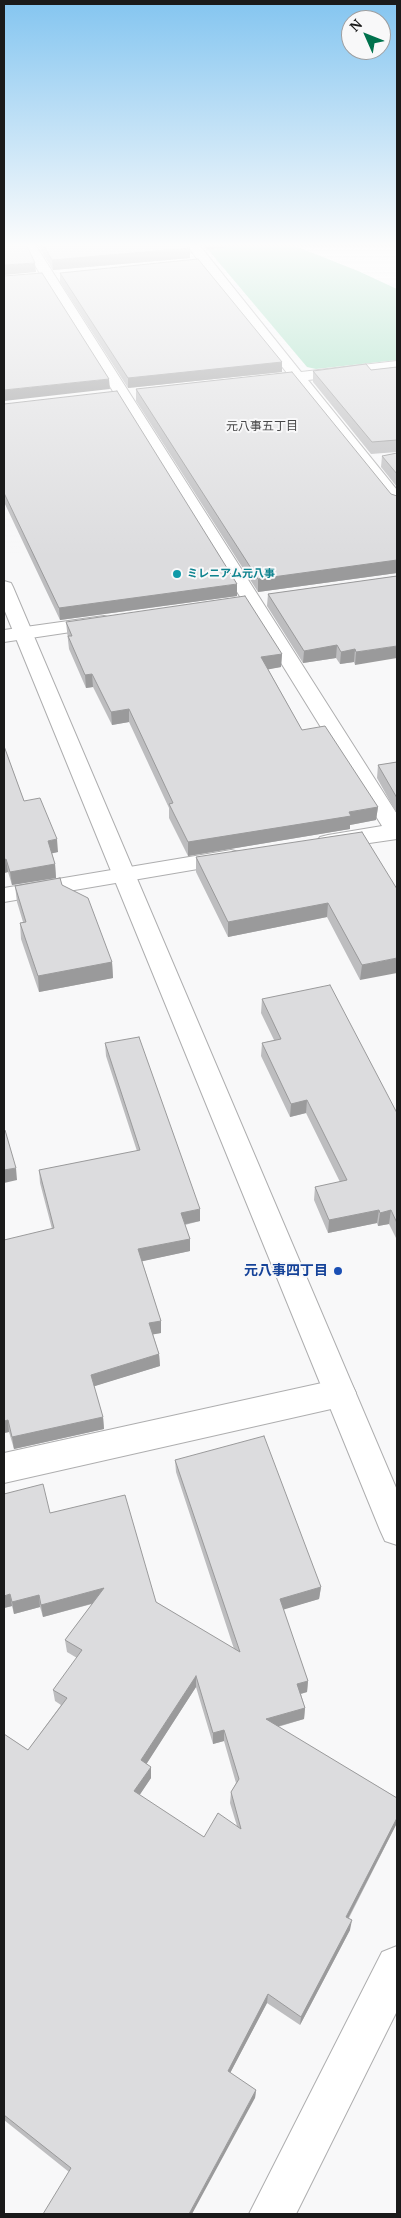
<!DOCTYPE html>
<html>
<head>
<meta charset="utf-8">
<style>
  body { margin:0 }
  #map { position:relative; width:401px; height:2218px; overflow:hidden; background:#f8f8f9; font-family:"PT Serif",serif }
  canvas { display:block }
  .frame { position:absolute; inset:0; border:5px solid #1a1a1a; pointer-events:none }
  .north { position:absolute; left:341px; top:10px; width:50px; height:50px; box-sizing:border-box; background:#f8f8f9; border:1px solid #9f9fa0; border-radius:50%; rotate:314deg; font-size:14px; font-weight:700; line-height:20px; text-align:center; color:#1a1a1a }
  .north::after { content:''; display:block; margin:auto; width:18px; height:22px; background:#00724d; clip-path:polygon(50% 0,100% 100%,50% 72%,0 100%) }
</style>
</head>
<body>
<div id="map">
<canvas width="401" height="2218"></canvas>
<div class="frame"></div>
<div class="north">N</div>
</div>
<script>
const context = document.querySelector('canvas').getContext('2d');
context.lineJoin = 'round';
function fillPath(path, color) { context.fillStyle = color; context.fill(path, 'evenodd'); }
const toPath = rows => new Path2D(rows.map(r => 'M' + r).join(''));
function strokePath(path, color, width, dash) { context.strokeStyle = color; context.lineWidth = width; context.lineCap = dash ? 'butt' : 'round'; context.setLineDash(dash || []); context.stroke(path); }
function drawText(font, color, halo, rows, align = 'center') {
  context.font = font + ' "PT Serif","Noto Sans JP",serif'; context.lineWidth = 4; context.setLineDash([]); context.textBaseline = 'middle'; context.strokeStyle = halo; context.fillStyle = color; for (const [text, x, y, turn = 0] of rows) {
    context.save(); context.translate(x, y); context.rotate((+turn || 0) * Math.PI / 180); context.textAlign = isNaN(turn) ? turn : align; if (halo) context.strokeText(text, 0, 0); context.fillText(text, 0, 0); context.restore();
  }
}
const green = toPath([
  [205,246,295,246,358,271,397,289,397,360,316,369,307,367]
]);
const street = toPath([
  [23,246,36,246,397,814,397,839,328,849,320,847,316,842,320,837,328,835,382,826,23,246],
  [187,246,200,246,301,372,397,361,397,370,308,380,397,490,397,506,391,505,294,382,255,384,252,381,255,378,287,373,187,246],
  [104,616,111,618,114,622,111,626,4,642,4,630,104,616],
  [231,850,239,852,243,857,239,862,4,902,4,888,231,850],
  [340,1379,351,1383,356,1393,351,1403,340,1407,4,1483,4,1453,340,1379]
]);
const secondary = toPath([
  [4,581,11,583,13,587,397,1490,397,1545,385,1541,380,1530,4,609,4,581],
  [397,1946,397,2011,296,2214,249,2214,382,1952,397,1946]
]);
const wall = toPath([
  [38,246,189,246,190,258,53,270],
  [202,246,236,246,206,250],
  [60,273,282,362,282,372,128,388,60,282],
  [397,367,397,452,371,454,313,382,313,371,371,370],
  [136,389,391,494,397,496,397,573,258,592,136,401],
  [4,404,237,596,60,620,4,502],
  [397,453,397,487,381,467,382,456],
  [397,576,355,665,354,662,340,664,336,658,303,663,267,606,268,594],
  [66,622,282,654,281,667,268,669,302,730,378,807,376,820,350,825,350,829,188,856,169,818,169,808,129,722,112,725,93,687,86,688,69,649],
  [4,746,24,801,58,852,52,853,55,864,56,878,12,885,8,872,4,873],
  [397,762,397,814,377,778,378,765],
  [196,857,397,889,360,980,327,917,228,937,196,872],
  [62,885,112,962,113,978,39,992,21,939,20,923,23,922,17,902,15,886],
  [262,999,397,1113,397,1240,389,1224,378,1226,377,1223,328,1233,314,1200,315,1187,340,1182,306,1113,290,1117,261,1056,262,1043,274,1040,261,1013],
  [105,1043,200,1221,185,1225,190,1239,190,1251,142,1261,161,1321,161,1333,153,1334,159,1354,160,1366,94,1386,103,1417,104,1429,14,1449,9,1432,4,1433,52,1229,40,1183,39,1170,137,1151,106,1056],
  [175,1460,321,1587,319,1599,283,1609,308,1681,307,1692,301,1694,305,1708,304,1719,278,1727,397,1798,397,1823,349,1918,350,1930,300,2025,267,2003,230,2073,256,2090,255,2098,69,2172,4,2120,4,1734,28,1750,61,1705,55,1701,53,1690,77,1658,67,1652,65,1640,92,1604,43,1617,40,1607,14,1614,12,1606,4,1608,50,1513,156,1602,234,1649,176,1472],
  [196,1687,213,1744,224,1741,236,1783,231,1792,230,1803,237,1826,204,1837,139,1795,151,1778,151,1767,146,1764]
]);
const shadedWall = toPath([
  [186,246,189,246,189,248,190,248,190,258,53,270,52,260],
  [206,246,236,246,206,250],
  [35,263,36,272,4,275,4,276,4,265],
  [282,362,282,372,128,388,128,378],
  [109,379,110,389,4,401,4,402,4,390],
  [397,560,397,573,258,592,258,579],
  [237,584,237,596,60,620,59,608],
  [337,645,336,658,303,663,304,651],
  [397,646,397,658,355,665,356,652],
  [355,649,354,662,340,664,341,652],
  [282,654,281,667,260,671,261,657],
  [92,674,93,687,86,688,85,675],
  [129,709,129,722,112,725,111,712],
  [378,807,376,820,350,825,350,829,188,856,188,842],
  [57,839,58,852,49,854,48,841],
  [6,859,8,872,4,873,4,860],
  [55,864,56,878,12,885,10,872],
  [328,903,327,917,228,937,228,922],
  [397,958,397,973,360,980,362,965],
  [112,962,113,978,39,992,38,976],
  [307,1100,306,1113,290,1117,291,1104],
  [16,1168,17,1180,4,1183,4,1170],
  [200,1209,200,1221,181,1225,181,1213],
  [379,1210,377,1223,328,1233,329,1220],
  [391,1210,389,1224,378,1226,380,1213],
  [190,1239,190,1251,139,1262,138,1249],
  [161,1321,161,1333,150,1335,149,1323],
  [159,1354,160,1366,92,1387,91,1375],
  [103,1417,104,1429,14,1449,12,1437],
  [8,1420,9,1432,4,1433,4,1421],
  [321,1587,319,1599,279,1611,280,1599],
  [104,1588,105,1600,43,1617,41,1605],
  [10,1594,12,1606,4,1608,4,1596],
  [39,1595,40,1607,14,1614,12,1602],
  [196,1676,196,1687,142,1771,141,1760],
  [308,1681,307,1692,296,1695,297,1684],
  [305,1708,304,1719,265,1730,266,1719],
  [224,1730,224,1741,213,1744,213,1733],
  [151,1767,151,1778,135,1802,134,1791],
  [397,1818,397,1823,344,1926,346,1917],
  [352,1920,350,1930,300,2025,301,2017],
  [268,1994,267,2003,227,2079,228,2071],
  [256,2090,255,2098,192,2214,189,2214]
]);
const building = toPath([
  [4,246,27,246,35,263,4,265,4,246],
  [44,246,188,246,190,248,52,260,44,246],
  [198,259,282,362,128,378,60,273,198,259],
  [42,273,109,379,4,390,4,276,42,273],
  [366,364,371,370,397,367,397,440,372,442,313,371,366,364],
  [292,372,391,494,397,496,397,560,258,579,136,389,292,372],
  [117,391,237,584,59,608,4,493,4,404,117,391],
  [397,453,397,474,382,456,397,453],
  [397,576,397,646,356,652,355,649,341,652,337,645,304,651,268,594,397,576],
  [245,596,282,654,261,657,302,730,325,726,378,807,349,812,351,816,188,842,169,804,173,803,129,709,111,712,92,674,85,675,68,636,72,636,66,622,245,596],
  [4,746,24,801,40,798,57,839,48,841,55,864,10,872,6,859,4,860,4,746],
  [397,762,397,798,378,765,397,762],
  [362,832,397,889,397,958,362,965,328,903,228,922,196,857,362,832],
  [60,878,62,885,88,898,112,962,38,976,20,923,26,922,15,886,60,878],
  [330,985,397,1113,397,1223,391,1210,380,1213,379,1210,329,1220,315,1187,347,1180,307,1100,291,1104,262,1043,281,1039,262,999,330,985],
  [139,1037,200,1209,181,1213,190,1239,138,1249,161,1321,149,1323,159,1354,91,1375,103,1417,12,1437,8,1420,4,1421,4,1240,54,1228,39,1170,140,1150,105,1043,139,1037],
  [4,1130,5,1130,16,1168,4,1170,4,1130],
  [264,1436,321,1587,280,1599,308,1681,297,1684,305,1708,266,1719,397,1798,397,1818,346,1917,352,1920,301,2017,268,1994,228,2071,256,2090,189,2214,43,2214,71,2168,4,2115,4,1734,28,1750,67,1698,53,1690,82,1650,65,1640,104,1588,41,1605,39,1595,12,1602,10,1594,4,1596,4,1494,43,1484,50,1513,125,1495,156,1602,240,1652,175,1460,264,1436],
  [196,1676,213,1733,224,1730,239,1779,231,1792,241,1829,218,1813,204,1837,134,1791,151,1767,141,1760,196,1676]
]);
const markers = [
  [177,574,5,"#0f9aa8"],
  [338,1271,5,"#1a4fb4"]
];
const farCulturenames = [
  ["ミレニアム元八事",187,574]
];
const farNeighbourhoodnames = [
  ["元八事五丁目",262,427]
];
const transitNames = [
  ["元八事四丁目",328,1271]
];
fillPath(green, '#99dcbc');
strokePath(street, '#aeaeaf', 2);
strokePath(secondary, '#aeaeaf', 2);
fillPath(street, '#fff');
fillPath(secondary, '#fff');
fillPath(wall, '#bdbdbf');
fillPath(shadedWall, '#9a9a9b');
fillPath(building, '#dcdcde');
strokePath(building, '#9a9a9b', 1);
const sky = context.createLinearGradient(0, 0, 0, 557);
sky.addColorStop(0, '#84c5f0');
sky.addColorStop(0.44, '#fcfcfc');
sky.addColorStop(1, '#fcfcfc00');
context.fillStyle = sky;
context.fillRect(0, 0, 401, 557);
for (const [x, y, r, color] of markers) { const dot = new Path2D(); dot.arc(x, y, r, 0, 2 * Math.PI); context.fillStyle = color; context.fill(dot); strokePath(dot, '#f8f8f9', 2); }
drawText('bold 11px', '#0d838f', '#f8f8f9', farCulturenames, 'left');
drawText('12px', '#474748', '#f8f8f9', farNeighbourhoodnames);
drawText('bold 14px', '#164399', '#f8f8f9', transitNames, 'right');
</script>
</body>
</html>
